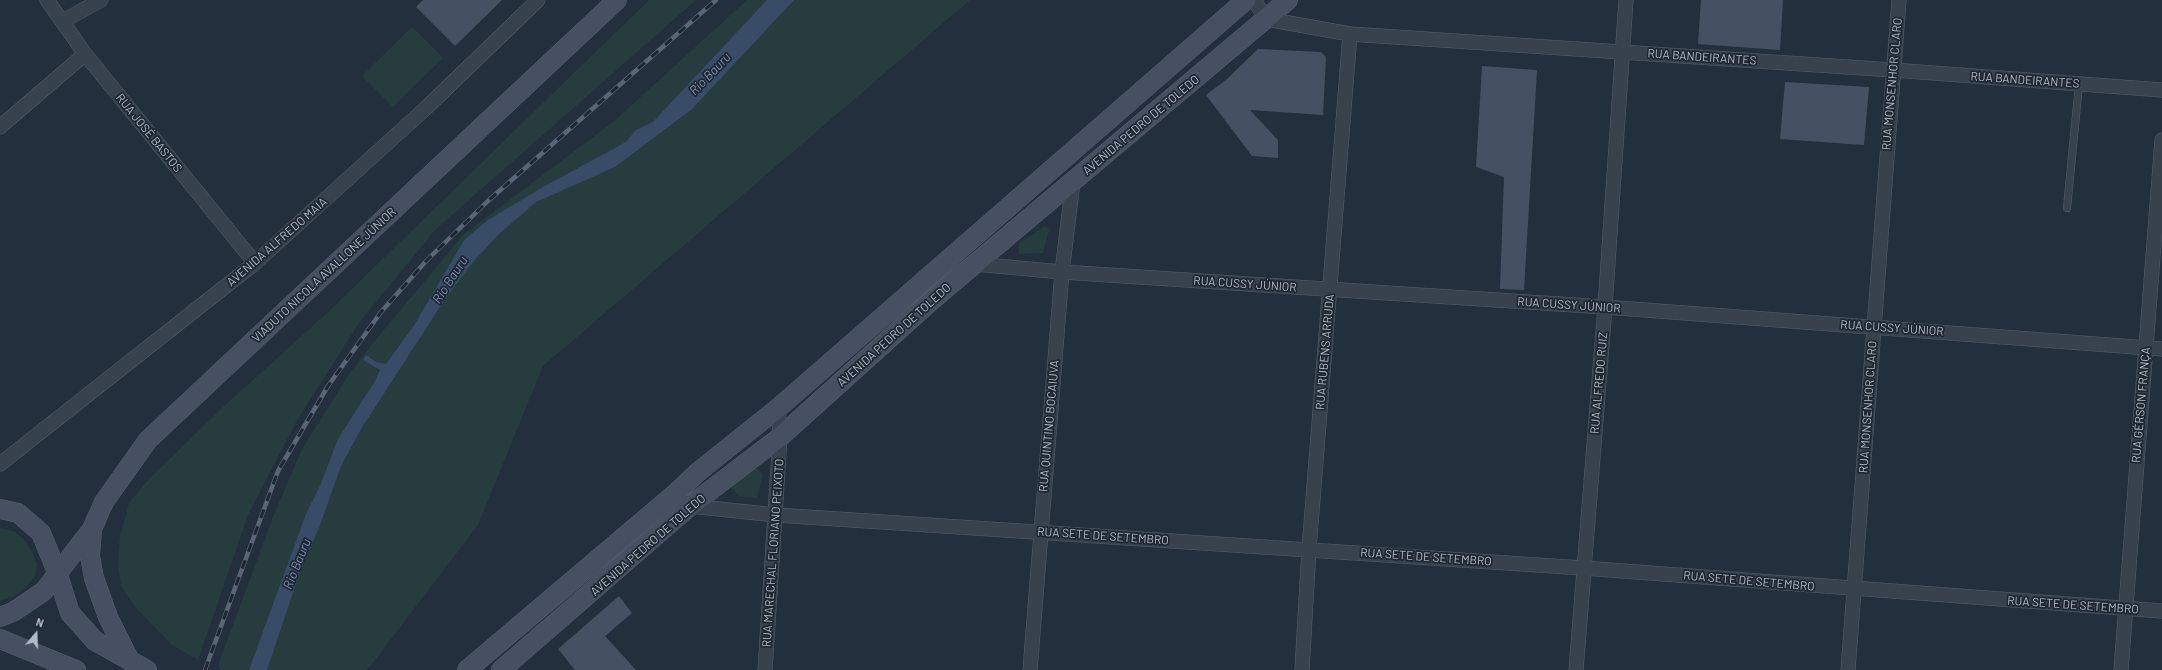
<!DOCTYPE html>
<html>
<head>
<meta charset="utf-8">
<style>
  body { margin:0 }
  #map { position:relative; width:2162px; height:670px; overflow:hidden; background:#242f3e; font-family:Barlow,sans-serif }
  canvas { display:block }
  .north { position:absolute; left:16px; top:614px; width:40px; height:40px; -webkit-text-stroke:3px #1d2633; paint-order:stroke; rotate:19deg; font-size:11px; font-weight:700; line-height:16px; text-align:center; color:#b4bcc9 }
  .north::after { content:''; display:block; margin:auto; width:14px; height:18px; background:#b4bcc9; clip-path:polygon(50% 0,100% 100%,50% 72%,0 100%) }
</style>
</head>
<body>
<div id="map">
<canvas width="2162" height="670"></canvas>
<div class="north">N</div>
</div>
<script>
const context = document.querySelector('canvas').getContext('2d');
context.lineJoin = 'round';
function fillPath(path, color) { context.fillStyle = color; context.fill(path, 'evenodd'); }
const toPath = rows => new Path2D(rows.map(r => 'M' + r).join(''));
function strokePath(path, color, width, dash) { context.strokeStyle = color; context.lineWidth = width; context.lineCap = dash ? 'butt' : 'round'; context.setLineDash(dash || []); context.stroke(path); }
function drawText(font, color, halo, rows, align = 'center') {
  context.font = font + ' Barlow,sans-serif'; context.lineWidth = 3.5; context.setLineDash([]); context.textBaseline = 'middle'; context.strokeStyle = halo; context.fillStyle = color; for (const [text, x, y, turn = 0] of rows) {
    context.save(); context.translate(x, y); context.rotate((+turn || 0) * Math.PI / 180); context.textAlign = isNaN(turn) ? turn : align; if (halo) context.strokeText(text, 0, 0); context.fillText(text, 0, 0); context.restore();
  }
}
const green = toPath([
  [649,0,696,0,435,230,359,323,296,422,248,515,198,660,172,645,135,607,121,586,118,564,120,537,129,503,148,480,223,407,327,313],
  [747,0,970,0,543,366,478,525,369,668,366,670,221,670,218,665,273,517,302,449,349,374,377,338,463,235,613,122],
  [412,27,443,58,393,107,362,76],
  [1045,226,1049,230,1043,253,1019,254,1018,244],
  [754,465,763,474,757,498,740,497,731,488],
  [0,528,15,532,24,539,32,552,37,564,35,577,26,587,13,597,0,601]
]);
const water = toPath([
  [767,0,794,0,692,109,615,167,536,202,498,235,473,262,445,299,361,429,341,466,319,528,301,569,267,670,249,670,306,514,320,486,338,439,375,381,380,370,363,360,366,355,376,362,386,364,415,324,464,240,488,220,545,186,626,142,636,130,653,122]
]);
const building = toPath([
  [423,0,502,0,455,46,416,7],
  [1701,0,1783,0,1780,50,1698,44],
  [1258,49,1321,52,1326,57,1323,115,1250,110,1278,140,1278,158,1252,156,1206,95,1227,79],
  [1482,66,1537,70,1524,290,1500,289,1504,177,1476,167],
  [1785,82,1869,87,1864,145,1780,139],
  [619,596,632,613,605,636,636,670,575,670,558,649]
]);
const lane = toPath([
  [2067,208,2079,84]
]);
const street = toPath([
  [47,0,85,54,255,263],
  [1254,0,1266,19,1350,34,1893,70,2162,90],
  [63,21,101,0],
  [0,127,85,54],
  [975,264,1062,272,1605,307,2162,349],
  [0,464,255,263,426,108,538,0],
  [687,503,690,506,776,515,1583,568,2162,611],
  [765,670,780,437,778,408],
  [1030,670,1062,272,1073,182],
  [1302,670,1309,549,1350,34],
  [1576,670,1605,307,1626,0],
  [1848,670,1899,0],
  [2121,670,2162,140]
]);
const secondary = toPath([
  [0,509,18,513,41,533,57,572,70,613,95,641,147,670],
  [92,529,90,556,94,578,108,617,129,659],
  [0,617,13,612,44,591,92,529,104,502,148,440,617,0],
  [0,639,76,670],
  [467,670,676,493,698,472,778,408,1246,0],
  [501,670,690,506,780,437,932,300,1288,0]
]);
const rail = toPath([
  [205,670,278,471,328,386,381,312,427,260,489,200,716,0]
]);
const streetNames = [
  ["RUA BANDEIRANTES",1702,57,4],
  ["RUA BANDEIRANTES",2025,80,4],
  ["RUA MONSENHOR CLARO",1892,84,-85],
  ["AVENIDA PEDRO DE TOLEDO",1141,125,-40],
  ["RUA JOSÉ BASTOS",149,133,51],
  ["AVENIDA ALFREDO MAIA",277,242,-41],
  ["VIADUTO NICOLA AVALLONE JÚNIOR",324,275,-43],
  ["RUA CUSSY JÚNIOR",1245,284,4],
  ["RUA CUSSY JÚNIOR",1569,305,4],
  ["RUA CUSSY JÚNIOR",1892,328,4],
  ["AVENIDA PEDRO DE TOLEDO",894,335,-42],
  ["RUA RUBENS ARRUDA",1325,352,-85],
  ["RUA ALFREDO RUIZ",1599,383,-85],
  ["RUA GÉRSON FRANÇA",2141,405,-85],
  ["RUA MONSENHOR CLARO",1868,407,-86],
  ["RUA QUINTINO BOCAIUVA",1049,426,-85],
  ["RUA SETE DE SETEMBRO",1103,536,4],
  ["AVENIDA PEDRO DE TOLEDO",648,545,-41],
  ["RUA MARECHAL FLORIANO PEIXOTO",773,553,-86],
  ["RUA SETE DE SETEMBRO",1426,557,4],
  ["RUA SETE DE SETEMBRO",1749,581,5],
  ["RUA SETE DE SETEMBRO",2073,605,4]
];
const waterNames = [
  ["Rio Bauru",710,74,-46],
  ["Rio Bauru",450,280,-57],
  ["Rio Bauru",297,564,-68]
];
fillPath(green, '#263c3f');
fillPath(water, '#394c67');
fillPath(building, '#455162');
strokePath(lane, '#565f6c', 8);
strokePath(street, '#565f6c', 15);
strokePath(secondary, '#565f6c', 20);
strokePath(lane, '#38414e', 7);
strokePath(street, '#38414e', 14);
strokePath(secondary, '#465061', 19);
strokePath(rail, '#5a6575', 4.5);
strokePath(rail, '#1d2633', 3, [9]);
drawText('12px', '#b4bcc9', '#1d2633', streetNames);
drawText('italic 13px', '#7c92b1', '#1d2633', waterNames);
</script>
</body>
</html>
